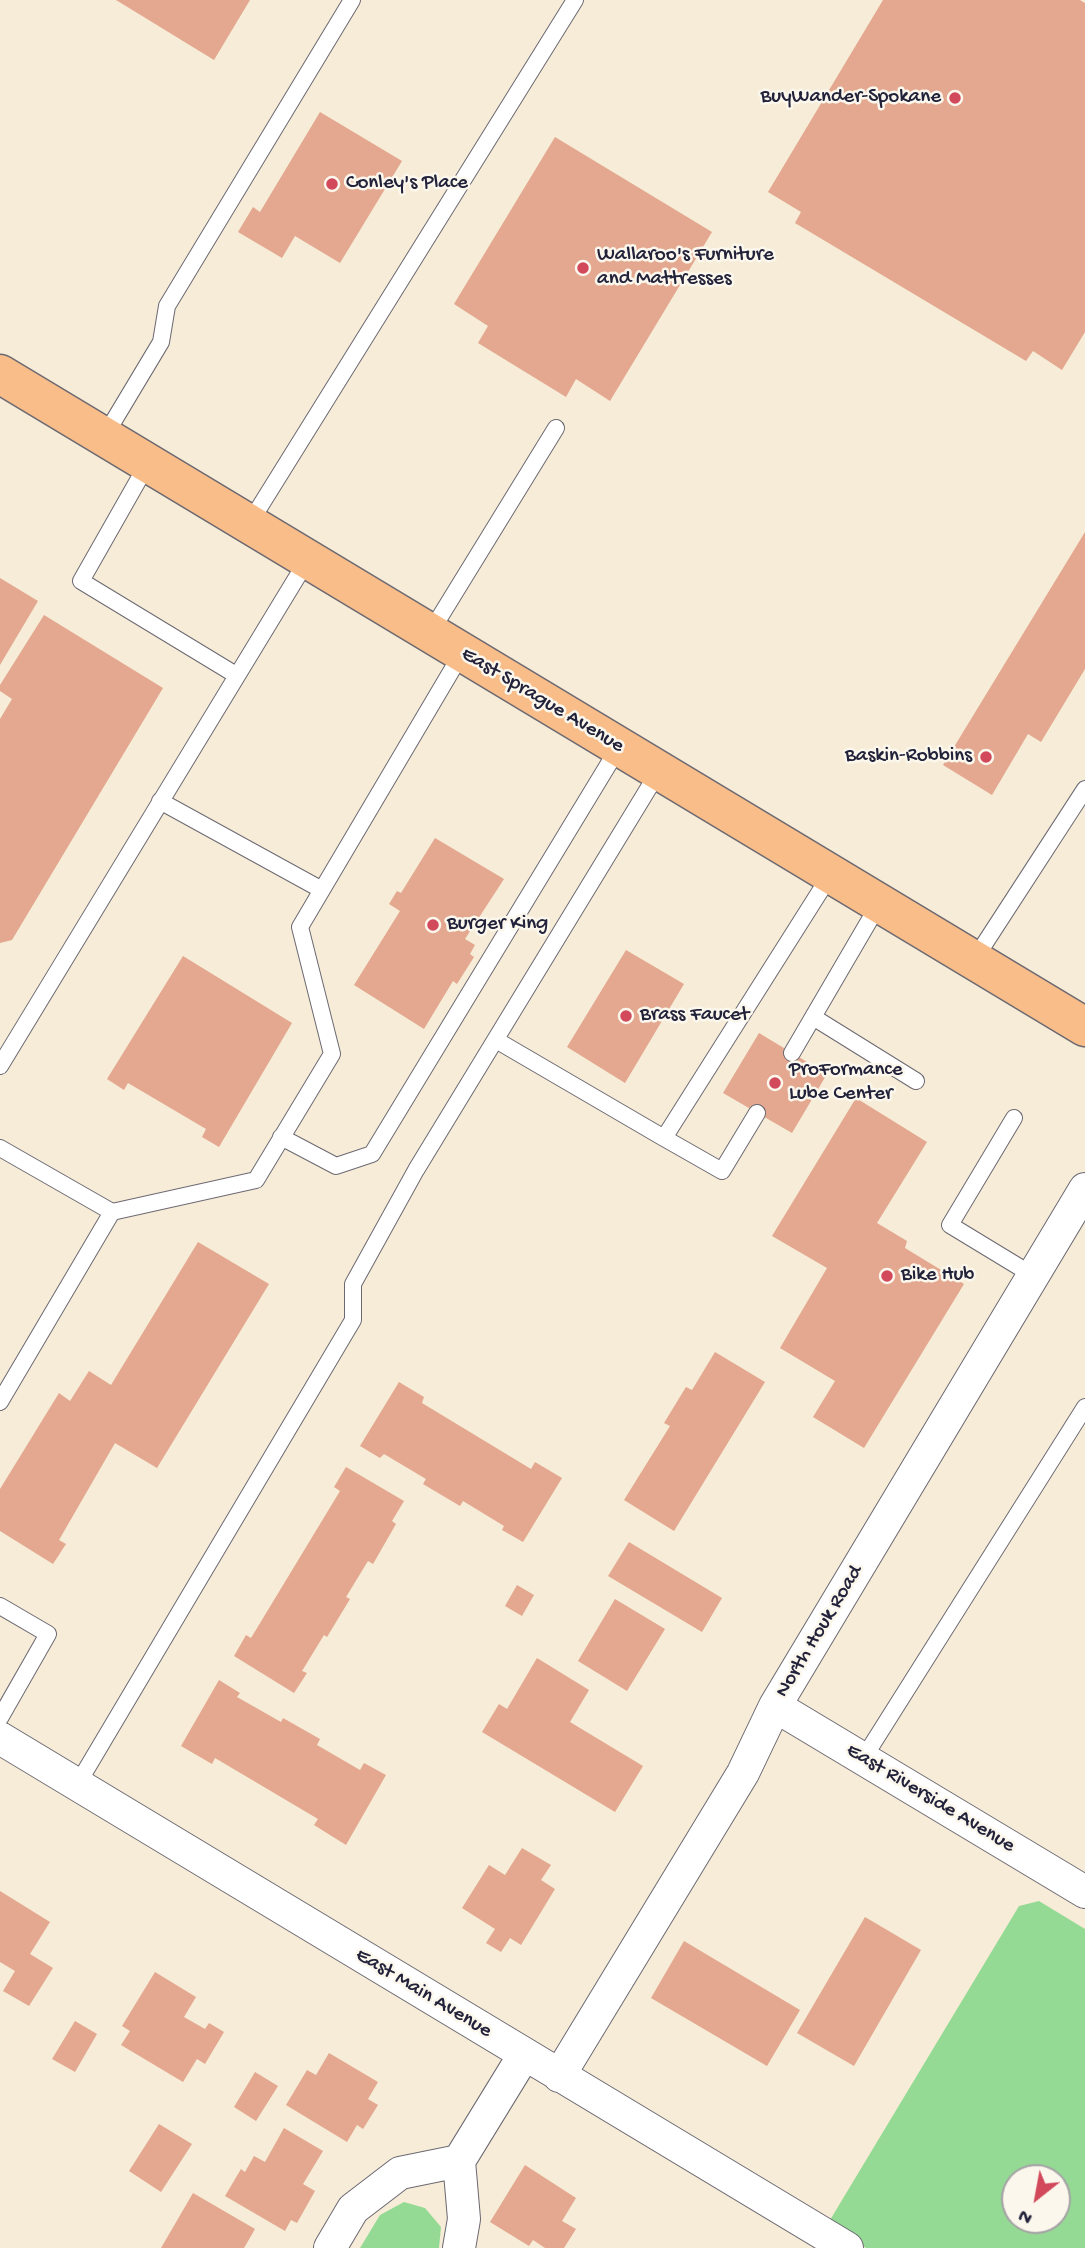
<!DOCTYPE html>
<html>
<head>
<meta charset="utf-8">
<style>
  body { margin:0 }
  #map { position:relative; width:1085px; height:2248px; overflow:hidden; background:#f6ecd7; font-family:"Gochi Hand",sans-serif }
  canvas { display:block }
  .north { position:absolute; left:1001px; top:2164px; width:70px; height:70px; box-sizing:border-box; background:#fbf7ec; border:2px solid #a4a2a5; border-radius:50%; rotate:211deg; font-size:19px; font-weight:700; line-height:28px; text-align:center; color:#22223b }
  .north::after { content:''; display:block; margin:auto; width:24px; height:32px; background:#d1495b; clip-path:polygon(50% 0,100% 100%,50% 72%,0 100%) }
</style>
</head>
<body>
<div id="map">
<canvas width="1085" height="2248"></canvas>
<div class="north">N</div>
</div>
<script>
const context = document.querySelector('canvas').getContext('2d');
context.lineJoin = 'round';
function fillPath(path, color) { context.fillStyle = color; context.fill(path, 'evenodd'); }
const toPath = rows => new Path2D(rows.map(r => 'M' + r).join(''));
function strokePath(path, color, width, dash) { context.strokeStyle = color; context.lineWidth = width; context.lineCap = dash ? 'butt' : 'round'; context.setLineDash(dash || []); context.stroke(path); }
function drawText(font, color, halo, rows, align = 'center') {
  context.font = font + ' "Gochi Hand",sans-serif'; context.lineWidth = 5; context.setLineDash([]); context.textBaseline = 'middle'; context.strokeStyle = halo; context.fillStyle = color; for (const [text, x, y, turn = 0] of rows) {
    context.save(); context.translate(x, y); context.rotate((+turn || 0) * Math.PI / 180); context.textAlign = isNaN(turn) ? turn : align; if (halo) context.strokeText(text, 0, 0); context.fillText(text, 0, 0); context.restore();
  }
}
const green = toPath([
  [1039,1901,1085,1929,1085,2248,866,2248,827,2225,1019,1906],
  [1015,2178,1057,2178,1057,2220,1015,2220],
  [404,2202,425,2208,441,2227,439,2248,360,2248,380,2215]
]);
const building = toPath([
  [116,0,250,0,214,60],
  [883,0,1080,0,1085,3,1085,332,1062,370,1033,351,1026,361,795,223,801,212,768,192],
  [320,112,402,161,340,263,295,236,282,258,238,232,253,207,260,212],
  [555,137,712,232,610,401,576,379,566,397,478,343,488,326,454,304],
  [1085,532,1085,669,1041,742,1028,734,992,795,943,765],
  [0,578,38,601,0,665],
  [44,615,163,688,12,940,0,943,0,719,12,699,0,691,0,685],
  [435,838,504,879,465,939,475,945,470,954,474,957,457,984,453,981,424,1029,354,985,400,911,389,904,397,891,401,893],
  [626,950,684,984,625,1083,567,1047],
  [183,956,292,1023,219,1147,202,1137,206,1129,128,1083,124,1090,107,1079],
  [759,1033,827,1074,792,1133,723,1093],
  [856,1098,927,1142,877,1223,907,1241,905,1248,964,1284,864,1448,813,1417,835,1381,780,1348,827,1268,772,1236],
  [198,1242,269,1284,157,1468,115,1443,59,1540,66,1544,53,1564,0,1531,0,1489,59,1393,70,1401,89,1371,111,1385],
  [715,1352,765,1382,674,1531,624,1500,670,1426,664,1423,686,1387,692,1390],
  [399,1382,424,1397,422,1403,531,1469,535,1462,562,1478,523,1542,502,1530,504,1526,463,1501,460,1506,423,1484,426,1479,384,1454,380,1458,360,1446],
  [346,1467,404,1501,392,1521,396,1524,373,1564,368,1561,346,1597,350,1599,327,1637,324,1635,302,1671,307,1673,294,1693,234,1656,246,1635,251,1638,340,1491,334,1487],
  [629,1542,722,1598,702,1632,608,1576],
  [517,1585,534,1595,522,1616,505,1606],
  [615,1599,665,1629,627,1691,578,1661],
  [537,1658,589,1690,570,1722,643,1766,615,1812,482,1732,499,1704,507,1709],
  [219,1680,240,1693,237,1697,281,1722,283,1718,320,1739,317,1745,360,1770,364,1763,386,1775,346,1845,314,1825,318,1819,215,1758,212,1764,181,1746],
  [522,1848,551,1865,541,1880,555,1889,521,1945,510,1938,501,1952,486,1943,495,1929,462,1908,489,1865,505,1875],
  [0,1891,50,1922,30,1954,53,1968,29,2006,3,1991,15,1971,0,1962],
  [865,1917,921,1950,854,2066,797,2033],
  [684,1941,800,2010,767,2066,651,1998],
  [155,1972,196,1997,184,2017,205,2029,209,2023,224,2032,205,2064,197,2059,183,2082,121,2045,130,2031,122,2026],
  [75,2021,97,2034,75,2072,52,2059],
  [329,2053,378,2082,368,2099,378,2105,363,2129,357,2125,347,2142,286,2105,307,2070,316,2075],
  [255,2072,278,2086,256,2121,234,2107],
  [159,2124,192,2144,161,2192,129,2171],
  [284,2128,323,2151,303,2184,315,2191,297,2223,291,2220,285,2231,225,2196,241,2169,245,2172,254,2156,265,2162],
  [525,2165,576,2198,562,2221,576,2229,564,2248,545,2248,533,2240,529,2246,490,2222],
  [193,2193,255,2229,244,2248,161,2248]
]);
const service = toPath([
  [104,437,161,342,167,306,352,0],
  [148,463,81,581,236,675],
  [249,524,575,0],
  [430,633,556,428],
  [160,801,322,890],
  [879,904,813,1017,916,1081],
  [974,960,1085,789],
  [496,1040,664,1138,831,874],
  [792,1053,813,1017],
  [0,1066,308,559],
  [1014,1118,950,1225,1034,1276],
  [281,1137,336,1166,372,1154,619,747],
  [664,1138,722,1171,757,1113],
  [0,1148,112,1212,0,1402],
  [112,1212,256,1180,332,1054,300,927,462,653],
  [0,1606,48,1634,0,1718],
  [863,1759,1085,1407],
  [77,1785,353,1320,353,1284,416,1170,659,771]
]);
const minor = toPath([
  [775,1706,1085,1892],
  [0,1738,847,2248],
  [559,2076,743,1773,775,1706,1085,1189],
  [330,2248,353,2209,400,2173,459,2161],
  [459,2248,464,2219,459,2161,524,2055]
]);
const primary = toPath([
  [0,374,1085,1027]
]);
const markers = [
  [955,98,7,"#d1495b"],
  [332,184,7,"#d1495b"],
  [583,268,7,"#d1495b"],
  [986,757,7,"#d1495b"],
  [433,925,7,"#d1495b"],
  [626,1016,7,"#d1495b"],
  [775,1083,7,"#d1495b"],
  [887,1276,7,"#d1495b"]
];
const poiNames = [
  ["BuyWander-Spokane",941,98,"right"],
  ["Conley's Place",346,184],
  ["Wallaroo's Furniture",597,256],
  ["and Mattresses",597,280],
  ["Baskin-Robbins",972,757,"right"],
  ["Burger King",447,925],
  ["Brass Faucet",640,1016],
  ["ProFormance",789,1071],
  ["Lube Center",789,1095],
  ["Bike Hub",901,1276]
];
const streetNames = [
  ["East Sprague Avenue",542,701,31],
  ["North Houk Road",820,1632,-59],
  ["East Riverside Avenue",930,1799,31],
  ["East Main Avenue",423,1994,31]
];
fillPath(green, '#95da94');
fillPath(building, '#e3a88f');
strokePath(service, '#6c6972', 18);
strokePath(minor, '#6c6972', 34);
strokePath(primary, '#6c6972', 41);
strokePath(service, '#fff', 16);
strokePath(minor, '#fff', 32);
strokePath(primary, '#f8bd89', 38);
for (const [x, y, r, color] of markers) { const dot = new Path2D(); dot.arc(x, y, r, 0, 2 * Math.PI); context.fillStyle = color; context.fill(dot); strokePath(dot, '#fbf7ec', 2.5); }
drawText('21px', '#22223b', '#fbf7ec', poiNames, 'left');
drawText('21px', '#22223b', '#fbf7ec', streetNames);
</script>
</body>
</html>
